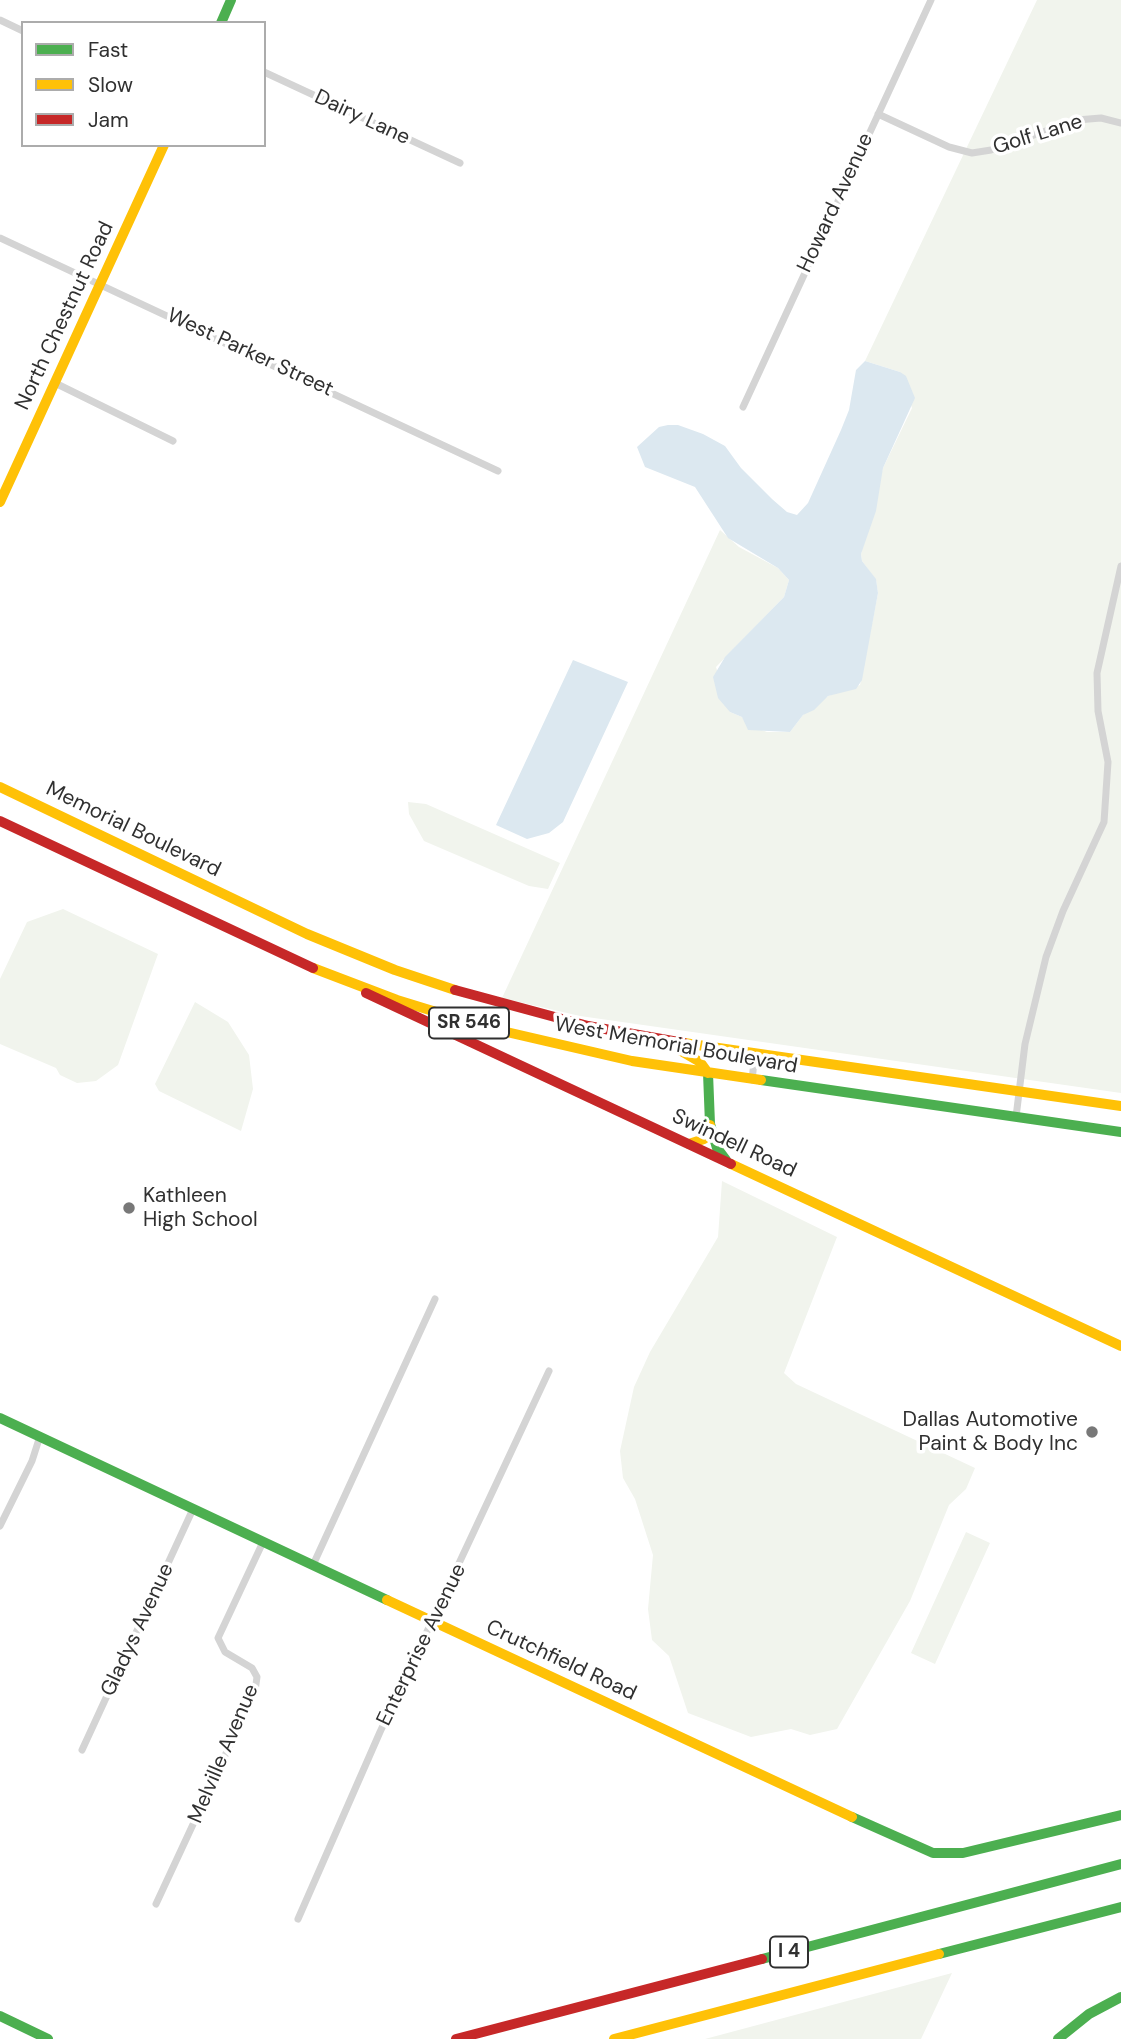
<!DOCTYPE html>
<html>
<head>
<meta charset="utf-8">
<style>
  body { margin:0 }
  #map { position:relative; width:1121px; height:2039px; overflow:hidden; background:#fff; font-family:"DM Sans",sans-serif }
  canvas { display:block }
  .legend { position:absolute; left:21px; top:21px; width:245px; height:126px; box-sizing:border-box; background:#fff; border:2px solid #acacac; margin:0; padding:9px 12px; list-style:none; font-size:21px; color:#303030 }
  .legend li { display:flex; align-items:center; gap:14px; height:35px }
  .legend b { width:35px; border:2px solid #acacac }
</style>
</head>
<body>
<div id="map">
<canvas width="1121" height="2039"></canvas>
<ul class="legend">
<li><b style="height:9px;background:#4caf50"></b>Fast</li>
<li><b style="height:9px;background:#ffc107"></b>Slow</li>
<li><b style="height:9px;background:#c62828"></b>Jam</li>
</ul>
</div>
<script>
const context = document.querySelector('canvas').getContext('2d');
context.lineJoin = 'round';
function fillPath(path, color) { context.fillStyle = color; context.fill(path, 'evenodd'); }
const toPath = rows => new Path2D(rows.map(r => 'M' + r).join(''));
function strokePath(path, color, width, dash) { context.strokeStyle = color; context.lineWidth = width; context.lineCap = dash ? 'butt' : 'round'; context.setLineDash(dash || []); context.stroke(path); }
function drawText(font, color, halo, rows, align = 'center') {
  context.font = font + ' "DM Sans",sans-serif'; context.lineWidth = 7; context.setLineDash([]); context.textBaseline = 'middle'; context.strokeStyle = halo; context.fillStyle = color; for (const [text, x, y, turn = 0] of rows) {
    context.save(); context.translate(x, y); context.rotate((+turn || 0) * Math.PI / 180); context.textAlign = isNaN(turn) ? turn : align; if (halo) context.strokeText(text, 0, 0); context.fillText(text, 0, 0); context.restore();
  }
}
const green = toPath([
  [1037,0,1121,0,1121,1093,580,1016,502,998,720,530,739,547,778,568,789,580,784,597,716,667,730,712,742,717,748,725,767,732,790,732,803,715,828,696,860,685,878,593,876,580,862,561,861,554,883,468,912,408,900,372,865,361],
  [408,802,426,804,560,863,548,889,529,886,424,841,409,814],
  [63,909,158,954,118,1065,96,1081,77,1083,60,1075,56,1068,0,1044,0,979,27,922],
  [195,1002,228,1022,249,1055,253,1089,241,1131,159,1091,155,1084],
  [722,1181,837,1237,784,1373,796,1384,975,1468,966,1489,949,1505,910,1601,837,1729,810,1735,791,1729,751,1737,688,1713,669,1656,652,1640,648,1609,653,1555,635,1499,623,1478,620,1451,634,1387,650,1352,718,1237],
  [966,1532,990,1543,935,1664,911,1653],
  [952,1973,921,2039,705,2039]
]);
const water = toPath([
  [865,361,900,372,906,376,915,398,883,468,876,511,861,554,862,561,876,579,878,593,862,680,856,689,828,696,814,710,803,715,790,732,748,730,742,717,730,712,718,698,713,677,725,657,784,597,789,580,778,568,728,538,695,487,645,467,637,447,659,427,668,425,678,425,703,434,725,446,741,468,772,499,787,512,797,515,808,503,841,430,849,410,856,370],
  [573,660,628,682,563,822,549,833,527,839,496,825]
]);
const street = toPath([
  [0,20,23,31],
  [264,72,460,163],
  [878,114,949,147,972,153,991,150,1077,120,1101,118,1121,123],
  [0,238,498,471],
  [55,383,173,441],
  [743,407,931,0],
  [752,1080,755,1053],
  [1016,1117,1025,1044,1046,957,1063,911,1104,822,1108,762,1098,711,1097,673,1121,566],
  [0,1526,32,1461,40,1436],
  [313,1565,435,1299],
  [82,1750,193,1509],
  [156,1904,255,1691,257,1677,252,1668,225,1652,218,1638,263,1542],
  [298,1919,380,1732,549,1371]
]);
const fast = toPath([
  [221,23,231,0],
  [708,1073,710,1124,717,1148,726,1160],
  [761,1080,1121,1132],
  [0,1418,387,1600],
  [852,1817,933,1853,963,1853,1121,1815],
  [939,1954,1121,1907],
  [762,1959,1121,1864],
  [0,2016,48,2039],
  [1058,2039,1089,2014,1121,1997]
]);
const slow = toPath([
  [0,502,164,145],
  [0,787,307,934,395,970,455,990],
  [313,968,397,1000,485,1027,632,1061,761,1080],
  [684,1043,1121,1106],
  [669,1044,700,1062,708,1073],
  [689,1144,704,1139,710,1125],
  [731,1164,1121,1346],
  [387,1600,852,1817],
  [614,2039,939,1954]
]);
const jam = toPath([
  [0,821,313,968],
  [455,990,588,1026,684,1043],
  [366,993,731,1164],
  [456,2039,762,1959]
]);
const markers = [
  [129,1208,7,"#787878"],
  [1092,1432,7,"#787878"]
];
const shields = [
  [469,1023,80],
  [789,1952,38]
];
const shieldNames = [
  ["SR 546",469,1023],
  ["I 4",789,1952]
];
const streetNames = [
  ["Dairy Lane",362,118,25],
  ["Golf Lane",1038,135,-17],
  ["Howard Avenue",836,203,-65],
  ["North Chestnut Road",65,316,-65],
  ["West Parker Street",250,353,25],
  ["Memorial Boulevard",133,830,26],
  ["West Memorial Boulevard",676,1046,10],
  ["Swindell Road",734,1144,25],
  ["Gladys Avenue",138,1630,-65],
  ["Enterprise Avenue",422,1645,-64],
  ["Crutchfield Road",561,1661,25],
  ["Melville Avenue",224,1754,-67]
];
const poiNames = [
  ["Kathleen",143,1196],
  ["High School",143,1220],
  ["Dallas Automotive",1078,1420,"right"],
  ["Paint & Body Inc",1078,1444,"right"]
];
fillPath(green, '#f1f4ed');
fillPath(water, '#dce8f0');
strokePath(street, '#d4d4d4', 7);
strokePath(fast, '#4caf50', 10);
strokePath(slow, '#ffc107', 10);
strokePath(jam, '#c62828', 10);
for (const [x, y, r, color] of markers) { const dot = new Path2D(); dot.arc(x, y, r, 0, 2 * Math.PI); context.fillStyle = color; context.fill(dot); strokePath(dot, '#fff', 2.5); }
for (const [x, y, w] of shields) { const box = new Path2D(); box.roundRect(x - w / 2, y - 15.5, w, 31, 5); context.fillStyle = '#fff'; context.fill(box); strokePath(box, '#303030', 2); }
drawText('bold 19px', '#303030', null, shieldNames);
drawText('21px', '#303030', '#fff', streetNames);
drawText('21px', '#303030', '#fff', poiNames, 'left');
</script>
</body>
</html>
